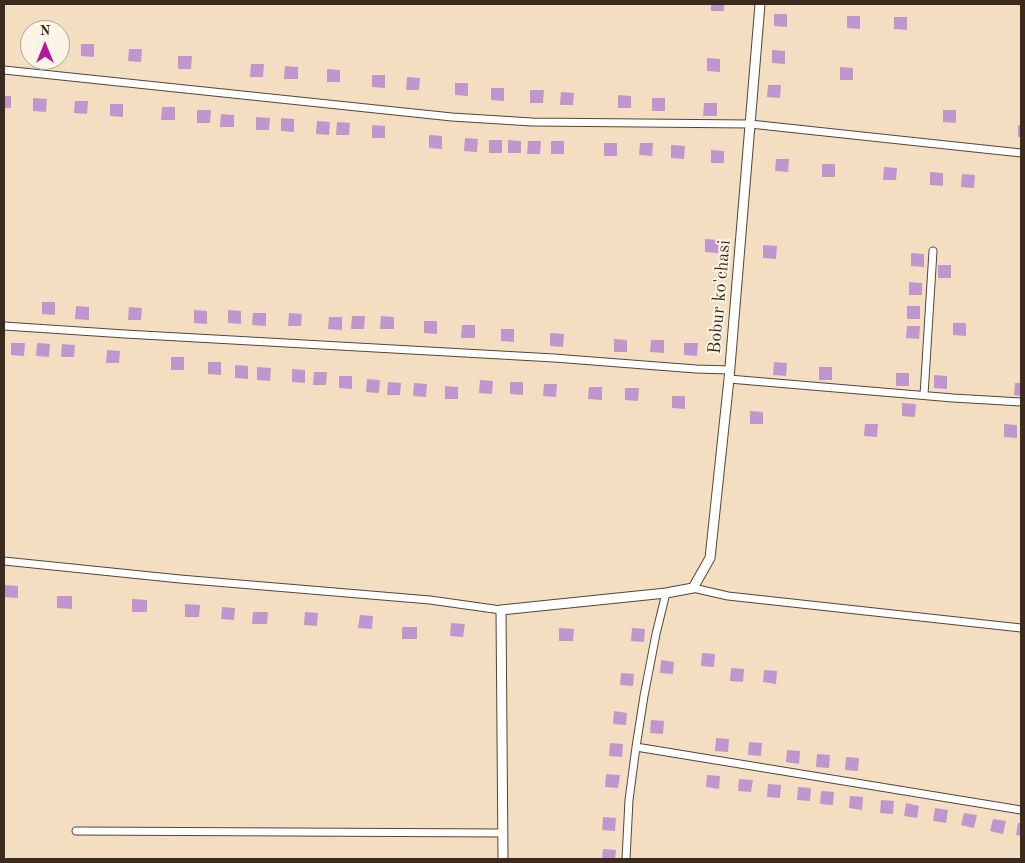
<!DOCTYPE html>
<html>
<head>
<meta charset="utf-8">
<style>
  body { margin:0 }
  #map { position:relative; width:1025px; height:863px; overflow:hidden; background:#f3dec1; font-family:"Old Standard TT",serif }
  canvas { display:block }
  .frame { position:absolute; inset:0; border:5px solid #3b2a1e; pointer-events:none }
  .north { position:absolute; left:20px; top:20px; width:50px; height:50px; box-sizing:border-box; background:#fcf5e5; border:1px solid #afa495; border-radius:50%; rotate:0deg; font-size:14px; font-weight:700; line-height:20px; text-align:center; color:#3b2a1e }
  .north::after { content:''; display:block; margin:auto; width:18px; height:22px; background:#b5179e; clip-path:polygon(50% 0,100% 100%,50% 72%,0 100%) }
</style>
</head>
<body>
<div id="map">
<canvas width="1025" height="863"></canvas>
<div class="frame"></div>
<div class="north">N</div>
</div>
<script>
const context = document.querySelector('canvas').getContext('2d');
context.lineJoin = 'round';
function fillPath(path, color) { context.fillStyle = color; context.fill(path, 'evenodd'); }
const toPath = rows => new Path2D(rows.map(r => 'M' + r).join(''));
function strokePath(path, color, width, dash) { context.strokeStyle = color; context.lineWidth = width; context.lineCap = dash ? 'butt' : 'round'; context.setLineDash(dash || []); context.stroke(path); }
function drawText(font, color, halo, rows, align = 'center') {
  context.font = font + ' "Old Standard TT",serif'; context.lineWidth = 4; context.setLineDash([]); context.textBaseline = 'middle'; context.strokeStyle = halo; context.fillStyle = color; for (const [text, x, y, turn = 0] of rows) {
    context.save(); context.translate(x, y); context.rotate((+turn || 0) * Math.PI / 180); context.textAlign = isNaN(turn) ? turn : align; if (halo) context.strokeText(text, 0, 0); context.fillText(text, 0, 0); context.restore();
  }
}
const building = toPath([
  [711,4,724,4,724,11,711,11],
  [774,14,787,14,787,27,774,26],
  [847,16,860,16,860,29,847,28],
  [894,17,907,17,907,30,894,29],
  [81,44,94,44,94,57,81,56],
  [129,49,142,49,141,62,128,61],
  [772,50,785,51,785,64,772,63],
  [178,56,192,56,191,69,178,69],
  [707,58,720,59,720,72,707,71],
  [251,64,264,64,263,77,250,77],
  [285,66,298,67,298,79,284,79],
  [840,67,853,68,853,80,840,80],
  [327,69,340,70,340,82,327,82],
  [372,75,385,75,385,88,372,87],
  [407,77,420,78,419,90,406,90],
  [455,83,468,83,468,96,455,95],
  [768,85,781,85,780,98,767,97],
  [491,88,504,88,504,101,491,100],
  [530,90,544,90,543,103,530,103],
  [561,92,574,93,573,105,560,105],
  [618,95,631,96,631,108,618,108],
  [4,96,11,96,11,108,4,108],
  [33,98,47,99,46,112,33,111],
  [652,98,665,98,665,111,652,111],
  [75,101,88,101,87,114,74,113],
  [704,103,717,103,717,116,703,116],
  [110,104,123,104,123,117,110,116],
  [162,107,175,107,175,120,161,120],
  [197,110,211,110,210,123,197,123],
  [943,110,956,110,956,123,943,122],
  [221,114,234,115,234,127,220,127],
  [256,117,270,118,269,130,256,130],
  [281,118,294,119,294,132,281,131],
  [317,121,330,122,329,135,316,134],
  [337,122,350,123,349,135,336,135],
  [372,125,385,126,385,138,372,138],
  [1018,125,1021,125,1021,137,1018,137],
  [429,135,442,136,442,149,429,148],
  [465,138,478,139,477,152,464,151],
  [489,140,502,140,502,153,489,153],
  [508,140,521,141,521,153,508,153],
  [528,141,541,141,540,154,527,154],
  [551,141,564,141,564,154,551,154],
  [604,143,617,143,617,156,604,156],
  [640,143,653,143,652,156,639,155],
  [671,145,685,146,684,159,671,158],
  [711,150,724,151,724,163,711,163],
  [776,159,789,159,788,172,775,171],
  [822,164,835,164,835,177,822,177],
  [884,167,897,168,896,180,883,180],
  [930,172,943,173,943,186,930,185],
  [962,174,975,175,974,188,961,187],
  [705,239,719,240,718,253,705,252],
  [763,245,777,246,776,259,763,258],
  [911,253,924,254,924,267,911,266],
  [938,265,951,265,951,278,938,278],
  [909,282,922,283,922,295,909,295],
  [42,302,55,302,55,315,42,314],
  [76,306,89,307,89,320,75,319],
  [907,306,920,306,920,319,907,319],
  [129,307,142,308,141,320,128,320],
  [194,310,207,311,207,324,194,323],
  [228,310,241,311,241,324,228,323],
  [253,313,266,313,266,326,252,325],
  [289,313,302,314,301,326,288,326],
  [352,316,365,316,364,329,351,329],
  [381,316,394,317,394,329,380,329],
  [329,317,342,317,342,330,328,329],
  [424,321,437,321,437,334,424,333],
  [953,323,966,323,966,336,953,335],
  [462,325,475,325,475,338,461,338],
  [907,326,920,326,919,339,906,338],
  [501,329,514,329,514,342,501,341],
  [550,333,564,334,563,347,550,346],
  [614,339,627,340,627,352,614,352],
  [651,340,664,340,664,353,650,352],
  [11,343,25,343,24,356,11,355],
  [37,343,50,344,49,357,36,356],
  [684,343,698,343,697,356,684,355],
  [62,344,75,345,74,357,61,357],
  [107,350,120,351,119,363,106,363],
  [171,357,184,357,184,370,171,370],
  [208,362,221,362,221,375,208,374],
  [774,362,787,363,786,376,773,375],
  [235,365,248,366,248,379,235,378],
  [257,367,271,368,270,381,257,380],
  [819,367,832,367,832,380,819,380],
  [292,369,305,370,305,383,292,382],
  [314,372,327,372,326,385,313,385],
  [896,373,909,373,909,386,896,386],
  [934,375,947,376,947,389,934,388],
  [339,376,352,376,352,389,339,388],
  [367,379,380,380,379,393,366,392],
  [480,380,493,381,492,394,479,393],
  [388,382,401,383,400,395,387,395],
  [510,382,523,382,523,395,510,394],
  [414,383,427,384,426,397,413,396],
  [1015,383,1021,383,1021,396,1014,395],
  [544,384,557,384,556,397,543,396],
  [445,386,458,387,458,399,445,399],
  [589,387,602,387,602,400,588,399],
  [625,388,639,388,638,401,625,400],
  [672,396,685,396,685,409,672,408],
  [902,403,916,404,915,417,902,416],
  [750,411,763,412,763,424,750,424],
  [865,424,878,424,877,437,864,436],
  [1004,424,1017,425,1017,438,1004,437],
  [4,585,18,586,18,598,4,597],
  [57,596,72,596,72,609,57,608],
  [132,599,147,600,147,612,132,612],
  [185,604,200,605,199,617,185,617],
  [222,607,235,608,234,620,221,619],
  [253,612,268,612,267,624,252,624],
  [305,612,318,613,317,626,304,625],
  [360,615,373,616,372,629,358,628],
  [451,623,465,624,463,637,450,636],
  [402,627,417,627,417,639,402,639],
  [559,628,574,629,573,641,559,641],
  [632,628,645,629,644,642,631,641],
  [702,653,715,654,714,667,701,666],
  [661,660,674,662,673,674,660,673],
  [731,668,744,669,743,682,730,681],
  [764,670,777,671,776,684,763,682],
  [621,673,634,674,633,686,620,685],
  [614,711,627,713,626,725,613,724],
  [651,720,664,721,663,734,650,733],
  [716,738,729,739,728,752,715,751],
  [749,742,762,743,761,756,748,755],
  [610,743,623,744,622,757,609,756],
  [787,750,800,751,799,764,786,762],
  [817,754,830,755,829,768,816,767],
  [846,757,859,758,858,771,845,770],
  [606,774,620,775,618,788,605,787],
  [707,775,720,776,719,789,706,787],
  [739,779,753,780,751,792,738,791],
  [768,784,781,785,780,798,767,797],
  [798,787,811,788,810,801,797,800],
  [821,791,834,792,833,805,820,804],
  [850,796,863,797,862,810,849,808],
  [881,800,894,801,893,814,880,813],
  [906,803,919,806,917,818,904,816],
  [935,808,948,810,946,823,933,821],
  [964,813,977,815,974,828,961,825],
  [603,817,616,818,615,831,602,830],
  [993,819,1006,821,1003,834,990,831],
  [1018,823,1021,823,1021,836,1016,835],
  [603,849,616,850,615,859,602,859]
]);
const minor = toPath([
  [4,70,452,117,532,122,750,124,1021,153],
  [4,326,125,334,554,358,696,369,730,370],
  [729,379,953,398,1021,402],
  [924,395,933,251],
  [4,561,180,579,430,600,501,610],
  [693,588,728,596,1021,628],
  [636,747,1021,810],
  [76,831,503,833],
  [626,859,629,800,636,747,644,696,656,634,666,593]
]);
const tertiary = toPath([
  [503,859,501,610,666,593,693,588,710,558,729,379,760,4]
]);
const streetNames = [
  ["Bobur ko'chasi",720,297,-85]
];
fillPath(building, '#c196ce');
strokePath(minor, '#574536', 9);
strokePath(tertiary, '#574536', 11);
strokePath(minor, '#fff', 7);
strokePath(tertiary, '#fff', 9);
drawText('18px', '#3b2a1e', '#fcf5e5', streetNames);
</script>
</body>
</html>
